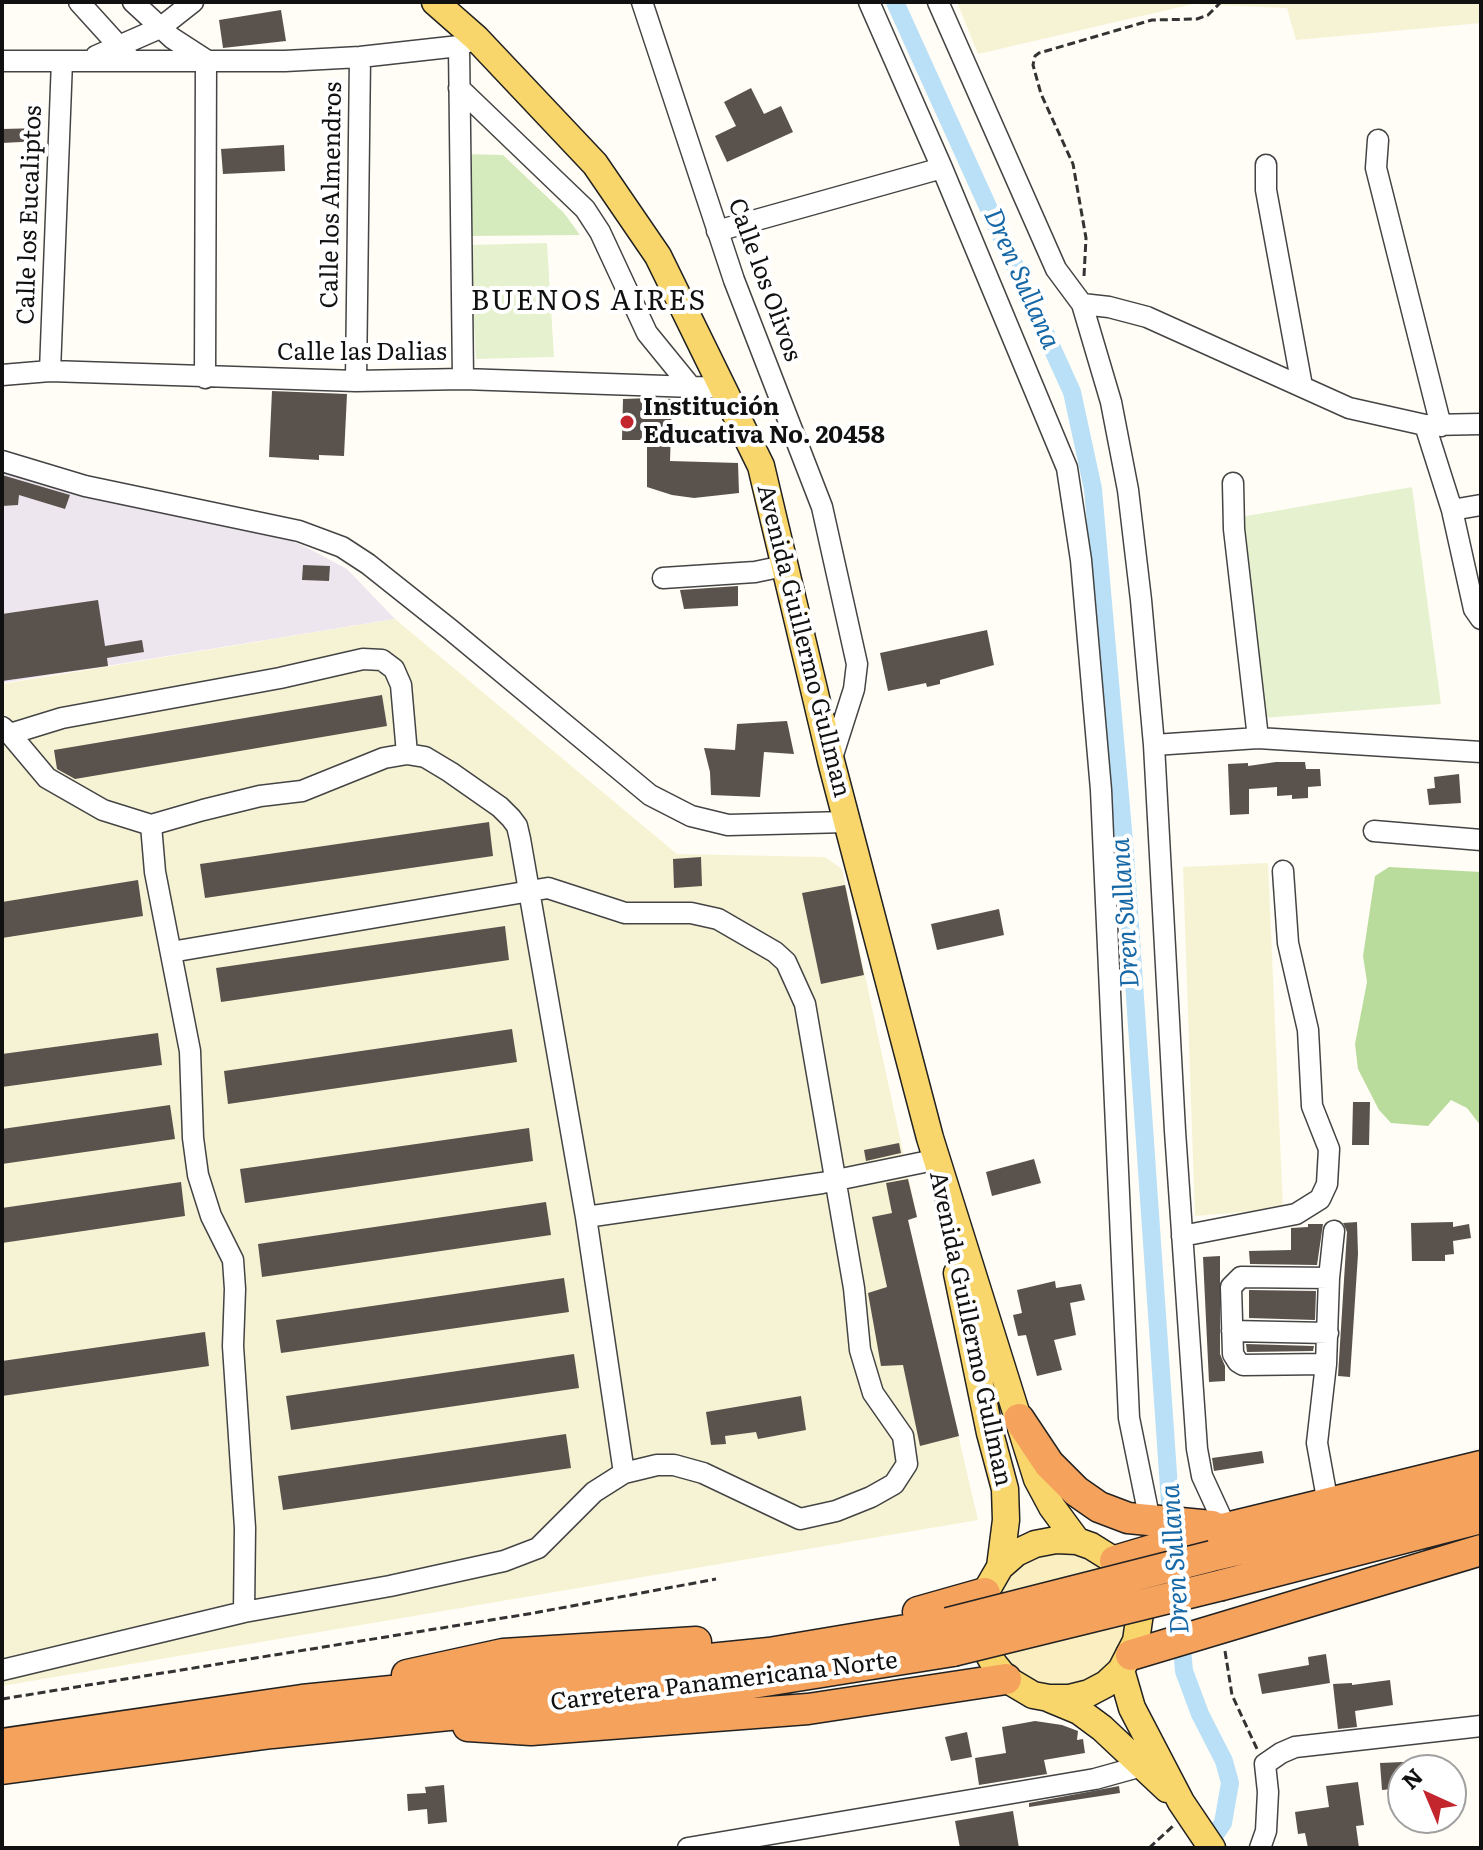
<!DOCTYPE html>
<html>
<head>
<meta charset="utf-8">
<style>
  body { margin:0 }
  #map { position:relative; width:1483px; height:1850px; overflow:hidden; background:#fffdf5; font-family:Literata,serif }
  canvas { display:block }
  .frame { position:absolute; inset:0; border:4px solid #111; pointer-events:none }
  .north { position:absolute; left:1387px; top:1754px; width:80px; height:80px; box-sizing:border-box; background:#fff; border:2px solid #a0a0a0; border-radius:50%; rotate:316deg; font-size:22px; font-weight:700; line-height:32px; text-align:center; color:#111 }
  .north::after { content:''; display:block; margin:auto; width:28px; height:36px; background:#c4262e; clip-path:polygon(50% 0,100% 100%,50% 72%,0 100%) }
</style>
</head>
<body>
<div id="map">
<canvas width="1483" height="1850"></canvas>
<div class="frame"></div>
<div class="north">N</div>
</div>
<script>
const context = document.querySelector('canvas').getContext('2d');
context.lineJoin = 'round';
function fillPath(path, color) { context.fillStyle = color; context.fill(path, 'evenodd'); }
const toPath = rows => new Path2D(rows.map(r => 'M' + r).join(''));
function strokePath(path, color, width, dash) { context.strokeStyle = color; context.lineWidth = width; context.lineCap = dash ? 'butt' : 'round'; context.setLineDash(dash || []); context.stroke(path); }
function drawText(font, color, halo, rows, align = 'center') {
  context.font = font + ' Literata,serif'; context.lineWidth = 8; context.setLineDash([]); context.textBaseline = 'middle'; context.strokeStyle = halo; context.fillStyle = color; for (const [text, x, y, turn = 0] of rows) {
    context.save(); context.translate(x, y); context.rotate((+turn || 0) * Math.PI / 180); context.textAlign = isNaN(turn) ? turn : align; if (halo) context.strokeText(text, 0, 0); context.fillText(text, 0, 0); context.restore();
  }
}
const industrial = toPath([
  [2,449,259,527,306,547,347,569,395,619,2,683]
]);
const farmland = toPath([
  [957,2,1481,2,1481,23,1296,40,1287,8,1193,4,978,54],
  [395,619,677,854,825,857,842,869,917,1217,908,1220,978,1520,2,1686,2,684],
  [1268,863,1283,1209,1195,1216,1183,867]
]);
const green = toPath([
  [464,154,503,155,564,213,580,235,469,236]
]);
const forest = toPath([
  [1389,867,1481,872,1481,1126,1467,1108,1451,1100,1428,1126,1391,1123,1379,1110,1358,1069,1355,1044,1367,982,1363,956,1375,876]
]);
const sand = toPath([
  [1065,1550,1107,1565,1133,1628,1112,1669,1069,1688,1045,1685,1025,1676,1010,1661,999,1642,999,1599,1008,1579,1024,1564,1043,1553]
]);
const pitch = toPath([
  [547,243,554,357,476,359,469,245],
  [1412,487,1441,704,1263,718,1241,517]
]);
const canal = toPath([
  [895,2,1072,392,1093,489,1125,853,1172,1531],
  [1177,1589,1184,1671,1200,1714,1224,1761,1230,1783,1223,1823,1206,1848]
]);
const building = toPath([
  [281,10,286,41,223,48,219,20],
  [751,88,764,114,781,106,793,132,727,162,715,136,736,126,724,102],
  [40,128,41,141,2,143,2,129],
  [284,145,285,171,223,174,221,149],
  [272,391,347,394,344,456,319,455,319,460,269,457],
  [650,398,672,399,670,461,738,463,739,493,694,498,672,495,647,487,647,440,622,440,623,399],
  [2,475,70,495,65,509,19,495,18,505,2,506],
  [303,565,330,566,329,581,302,580],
  [738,586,738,606,684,609,680,590],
  [98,600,105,646,142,640,144,652,107,658,108,666,2,681,2,614],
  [987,630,994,665,940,680,940,684,927,687,926,683,888,691,880,653],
  [382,695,387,726,75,779,57,769,54,750],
  [787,721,794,754,764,752,760,797,711,795,710,772,704,748,735,750,737,724],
  [1276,762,1305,762,1306,769,1320,769,1321,786,1308,787,1308,798,1292,799,1292,795,1277,796,1277,787,1249,789,1249,814,1230,815,1228,764,1248,763,1248,766],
  [1459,774,1461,803,1429,805,1427,789,1435,788,1434,777],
  [489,822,493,856,205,898,200,864],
  [701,857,702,886,674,888,673,859],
  [138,880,143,916,2,938,2,902],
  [845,885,864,975,821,984,802,893],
  [999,909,1004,935,937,950,931,924],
  [505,926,509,960,221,1002,216,968],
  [512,1029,517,1062,228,1104,224,1071],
  [158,1033,162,1065,2,1087,2,1054],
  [1353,1102,1370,1102,1369,1145,1352,1145],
  [170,1105,175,1139,2,1164,2,1129],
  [529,1128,533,1161,245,1203,240,1169],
  [899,1143,901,1153,866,1161,864,1150],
  [1034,1159,1041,1183,992,1196,986,1172],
  [908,1179,917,1217,908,1220,959,1436,920,1446,903,1365,881,1366,868,1293,887,1287,872,1217,892,1213,886,1183],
  [181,1182,185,1216,2,1243,2,1208],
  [546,1202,551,1235,262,1277,258,1244],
  [1357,1222,1358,1254,1350,1377,1338,1376,1347,1232,1343,1223],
  [1453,1222,1453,1227,1469,1224,1471,1238,1453,1241,1454,1254,1445,1255,1445,1261,1412,1261,1411,1223],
  [1308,1224,1323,1224,1317,1265,1250,1264,1249,1251,1291,1250,1291,1228,1308,1227],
  [1220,1256,1220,1354,1225,1366,1225,1381,1209,1382,1203,1257],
  [564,1278,569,1312,281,1353,276,1320],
  [1055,1281,1056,1288,1081,1284,1085,1300,1070,1303,1076,1335,1054,1340,1062,1370,1037,1376,1026,1335,1018,1336,1013,1315,1022,1313,1017,1290],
  [1249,1290,1316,1291,1315,1320,1249,1318],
  [205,1332,209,1366,2,1396,2,1361],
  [1246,1344,1314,1346,1313,1351,1247,1352],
  [574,1354,579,1388,291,1430,286,1396],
  [801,1396,806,1430,758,1439,756,1432,725,1436,726,1444,711,1445,706,1412],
  [566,1434,571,1468,283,1510,278,1476],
  [1262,1451,1264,1463,1214,1471,1212,1458],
  [1326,1654,1330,1683,1262,1694,1258,1674,1309,1665,1308,1657],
  [1390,1680,1393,1705,1355,1711,1357,1727,1338,1729,1333,1684,1352,1683,1352,1685],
  [1035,1721,1062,1725,1078,1731,1077,1740,1083,1739,1085,1753,1044,1760,1047,1774,979,1785,975,1758,1006,1753,1002,1727],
  [967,1732,972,1757,951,1761,945,1737],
  [1403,1762,1403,1788,1382,1790,1380,1763],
  [1358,1782,1364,1825,1356,1826,1359,1848,1308,1848,1305,1833,1298,1834,1295,1812,1329,1807,1326,1786],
  [444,1785,447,1822,428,1824,427,1809,408,1811,407,1794,426,1793,425,1787],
  [1119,1786,1120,1793,1029,1807,1029,1803],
  [1013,1811,1019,1848,960,1848,955,1821]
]);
const path = toPath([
  [1084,276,1086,238,1073,164,1041,94,1033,65,1035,56,1039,53,1152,20,1197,19,1208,15,1221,2],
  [1225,1651,1232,1695,1257,1749],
  [2,1699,534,1613,716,1579],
  [1149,1848,1173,1826]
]);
const minor = toPath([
  [79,2,127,55],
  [133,2,172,38,206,60,205,378],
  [642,2,734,280,822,507,857,664,854,689,831,761],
  [869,2,942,168,1067,468,1081,560,1101,790,1129,1418,1150,1521],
  [938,2,1056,269,1082,304,1111,402,1128,490,1141,600,1154,745,1175,1131,1197,1449,1202,1476,1226,1528],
  [459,46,463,379],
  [96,56,160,28,193,2],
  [2,61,285,61,360,57,459,46,476,38],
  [459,88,585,209,600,232,647,333,691,387],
  [1378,140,1376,168,1441,426],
  [1266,165,1266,190,1302,386],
  [717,231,942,168],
  [1082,304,1109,307,1147,317,1349,408,1425,425,1452,510,1474,609,1481,619],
  [50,371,62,61],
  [2,375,50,371,356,381,463,379,723,388],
  [356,381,360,57],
  [1429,425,1481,424],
  [2,461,85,486,299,531,342,547,368,564,451,630,650,795,691,816,728,825,847,822],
  [1233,483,1234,529,1258,738],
  [1452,510,1481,505],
  [663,578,755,572,784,566],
  [2,727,10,734,47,778,103,810,151,825,203,810,260,796,302,791,384,758,407,754,425,757,450,772,500,807,511,818,517,826,520,839,586,1217,624,1473],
  [10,734,62,718,280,678,363,659,382,660,394,669,401,685,407,754],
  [1154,745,1258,738,1481,752],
  [151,825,155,872,190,1051,193,1138,198,1175,211,1216,233,1260,235,1289,233,1346,245,1528,244,1612],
  [1374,831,1481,840],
  [586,1217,822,1183,934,1160],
  [1182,1236,1296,1214,1320,1199,1327,1184,1329,1149,1312,1106,1308,1030,1288,943,1283,871],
  [1241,1277,1329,1278,1326,1364,1243,1365,1238,1362,1233,1354,1231,1287,1241,1277],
  [1329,1278,1334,1231],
  [1232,1331,1328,1333],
  [1326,1364,1317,1443,1328,1504],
  [2,1670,244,1612,390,1586,504,1561,538,1548,594,1492,624,1473,657,1465,674,1465,703,1473,800,1519,836,1511,871,1497,894,1484,907,1464,903,1436,873,1393,860,1350,854,1288,805,1004,786,962,775,952,718,919,691,913,625,913,548,888,171,952],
  [688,1848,1095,1779,1142,1766],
  [1260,1848,1266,1831,1268,1792,1265,1764,1281,1753,1295,1747,1481,1726]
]);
const major = toPath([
  [435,2,476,38,595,164,658,256,761,466,831,761,930,1138,1037,1479,1052,1507,1077,1541],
  [957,1273,990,1433,1005,1489,1006,1520,1000,1567,985,1593,980,1611,981,1630,985,1648,994,1664,1006,1679,1033,1695,1049,1698,1069,1698,1089,1693,1106,1684,1121,1670,1136,1641,1140,1613,1132,1585,1115,1561,1091,1546,1077,1541,1056,1540,1035,1544,1016,1553,1000,1567],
  [1121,1670,1132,1708,1181,1802,1212,1848],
  [1050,1699,1079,1711,1102,1728,1167,1789]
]);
const highway = toPath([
  [1019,1419,1049,1464,1076,1491,1099,1507,1128,1518,1212,1526],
  [1212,1556,1481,1493],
  [1115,1561,1226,1528,1481,1466],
  [1222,1585,1481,1518],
  [918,1612,985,1593],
  [1131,1655,1481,1550],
  [407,1675,503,1654,696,1642],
  [468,1726,531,1730,808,1709,1006,1679],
  [2,1744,302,1700,769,1653,948,1623],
  [2,1769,272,1733,734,1686,953,1651]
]);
const highwayBridge = toPath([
  [948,1623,1212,1556],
  [953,1651,1222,1585]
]);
const markers = [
  [627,422,8,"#c4262e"]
];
const streetNames = [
  ["Calle los Almendros",332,195,-89],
  ["Calle los Eucaliptos",30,215,-88],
  ["Calle los Olivos",764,280,70],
  ["Calle las Dalias",362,353],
  ["Avenida Guillermo Gullman",803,641,76],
  ["Avenida Guillermo Gullman",970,1329,78],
  ["Carretera Panamericana Norte",724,1682,-7]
];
const poiNames = [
  ["Institución",643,408],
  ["Educativa No. 20458",643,436]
];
const waterNames = [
  ["Dren Sullana",1021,279,66],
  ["Dren Sullana",1126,913,-94],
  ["Dren Sullana",1176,1559,-94]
];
const quarterNames = [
  ["BUENOS AIRES",589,302]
];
fillPath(industrial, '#eee6ef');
fillPath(farmland, '#f6f3d4');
fillPath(green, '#d5ebbd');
fillPath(forest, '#b9dc9c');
fillPath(sand, '#fbeec1');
fillPath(pitch, '#e6f2cf');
strokePath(canal, '#b9e0f7', 18);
fillPath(building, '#5a524d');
strokePath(minor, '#444', 23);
strokePath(major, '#222', 29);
strokePath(highway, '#222', 33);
strokePath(path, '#333', 3, [8, 4]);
strokePath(minor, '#fff', 20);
strokePath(major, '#f9d66b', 26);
strokePath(highway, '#f5a25d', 30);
strokePath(highwayBridge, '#222', 33, []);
strokePath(highwayBridge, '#f5a25d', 30);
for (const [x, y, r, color] of markers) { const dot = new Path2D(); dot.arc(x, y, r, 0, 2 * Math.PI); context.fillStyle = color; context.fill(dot); strokePath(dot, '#fff', 3); }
drawText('24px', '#111', '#fff', streetNames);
drawText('bold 24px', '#111', '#fff', poiNames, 'left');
drawText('italic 26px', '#1768a6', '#fff', waterNames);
context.letterSpacing = '2px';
drawText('28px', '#111', '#fff', quarterNames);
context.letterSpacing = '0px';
</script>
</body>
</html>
